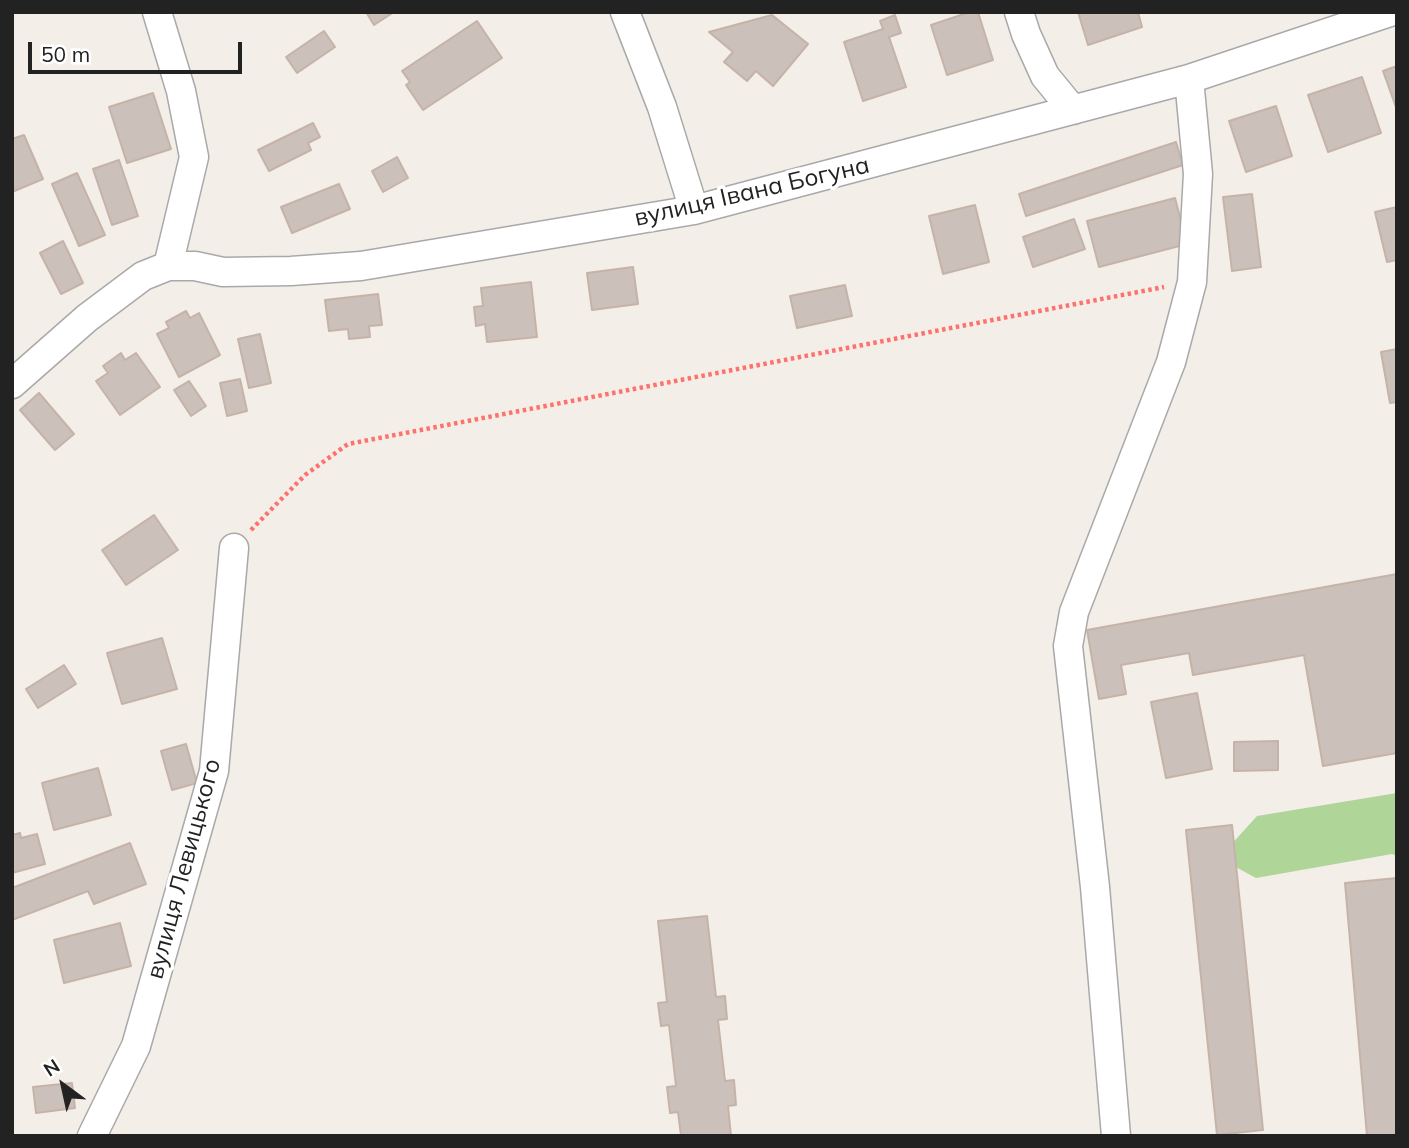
<!DOCTYPE html>
<html>
<head>
<meta charset="utf-8">
<style>
  body { margin:0 }
  #map { position:relative; width:1409px; height:1148px; overflow:hidden; background:#f3eee8; font-family:Mulish,sans-serif }
  canvas { display:block }
  .frame { position:absolute; inset:0; border:14px solid #222; pointer-events:none }
  .north { position:absolute; left:28px; top:1050px; width:70px; height:70px; -webkit-text-stroke:5px #fff; paint-order:stroke; rotate:327deg; font-size:19px; font-weight:700; line-height:28px; text-align:center; color:#222 }
  .north::after { content:''; display:block; margin:auto; width:24px; height:32px; background:#222; clip-path:polygon(50% 0,100% 100%,50% 72%,0 100%) }
  .scale { position:absolute; left:28px; top:42px; width:214px; height:32px; box-sizing:border-box; border:4px solid #222; border-top:0; padding-left:9px; font-size:21px; line-height:24px; white-space:nowrap; color:#222; -webkit-text-stroke:5px #fff; paint-order:stroke }
</style>
</head>
<body>
<div id="map">
<canvas width="1409" height="1148"></canvas>
<div class="frame"></div>
<div class="north">N</div>
<div class="scale">50 m</div>
</div>
<script>
const context = document.querySelector('canvas').getContext('2d');
context.lineJoin = 'round';
function fillPath(path, color) { context.fillStyle = color; context.fill(path, 'evenodd'); }
const toPath = rows => new Path2D(rows.map(r => 'M' + r).join(''));
function strokePath(path, color, width, dash) { context.strokeStyle = color; context.lineWidth = width; context.lineCap = dash ? 'butt' : 'round'; context.setLineDash(dash || []); context.stroke(path); }
function drawText(font, color, halo, rows, align = 'center') {
  context.font = font + ' Mulish,sans-serif'; context.lineWidth = 7; context.setLineDash([]); context.textBaseline = 'middle'; context.strokeStyle = halo; context.fillStyle = color; for (const [text, x, y, turn = 0] of rows) {
    context.save(); context.translate(x, y); context.rotate((+turn || 0) * Math.PI / 180); context.textAlign = isNaN(turn) ? turn : align; if (halo) context.strokeText(text, 0, 0); context.fillText(text, 0, 0); context.restore();
  }
}
const forest = toPath([
  [1397,793,1397,856,1392,854,1256,878,1219,858,1257,816]
]);
const building = toPath([
  [366,12,394,12,374,25,366,12],
  [970,12,978,12,993,60,947,75,931,25,970,12],
  [1078,12,1138,12,1142,27,1088,45,1078,12],
  [772,15,808,44,773,86,756,71,747,81,724,62,733,52,709,32,772,15],
  [895,15,901,33,889,37,906,87,863,101,844,42,883,29,880,21,895,15],
  [477,21,502,58,423,110,406,85,410,82,402,71,477,21],
  [324,31,335,47,297,73,286,57,324,31],
  [1397,66,1397,110,1383,71,1397,66],
  [1362,77,1381,133,1328,152,1308,95,1362,77],
  [153,93,171,149,127,163,109,107,153,93],
  [1276,106,1292,156,1246,172,1229,121,1276,106],
  [313,123,320,137,308,143,311,150,269,171,258,150,313,123],
  [24,135,43,179,12,192,12,139,24,135],
  [1176,142,1183,165,1026,216,1019,194,1176,142],
  [397,157,408,178,383,192,372,171,397,157],
  [119,160,138,216,112,225,93,169,119,160],
  [77,173,105,235,79,246,52,184,77,173],
  [339,184,350,209,292,233,281,207,339,184],
  [1252,194,1261,267,1232,271,1223,197,1252,194],
  [1175,198,1187,244,1099,267,1087,221,1175,198],
  [975,205,989,262,943,274,929,216,975,205],
  [1397,207,1397,260,1387,262,1375,212,1397,207],
  [1074,219,1085,249,1033,267,1023,237,1074,219],
  [63,241,83,283,61,294,40,253,63,241],
  [633,267,638,304,592,310,587,273,633,267],
  [531,282,537,337,487,342,485,324,476,326,474,307,483,306,481,288,531,282],
  [845,285,852,316,797,328,790,296,845,285],
  [378,294,382,325,369,326,370,337,349,339,348,329,329,331,325,300,378,294],
  [186,311,190,318,199,313,220,355,179,377,157,334,169,328,166,322,186,311],
  [260,334,271,383,249,388,238,339,260,334],
  [1397,349,1397,402,1390,403,1381,352,1397,349],
  [121,353,125,360,136,353,160,387,120,415,96,381,108,373,103,366,121,353],
  [240,379,247,411,227,416,220,383,240,379],
  [189,381,206,406,191,416,174,390,189,381],
  [39,393,74,434,55,450,20,410,39,393],
  [154,515,178,550,126,585,102,550,154,515],
  [1397,574,1397,753,1323,766,1304,655,1193,675,1189,653,1121,665,1126,694,1099,699,1087,630,1397,574],
  [162,638,177,689,122,704,107,653,162,638],
  [64,665,76,684,38,708,26,689,64,665],
  [1197,693,1212,769,1166,778,1151,702,1197,693],
  [1278,741,1278,770,1234,771,1234,742,1278,741],
  [186,744,197,783,172,790,161,751,186,744],
  [98,768,111,815,54,830,42,783,98,768],
  [1232,825,1263,1130,1217,1135,1186,830,1232,825],
  [20,833,21,838,37,834,45,864,12,873,12,835,20,833],
  [130,843,146,884,94,904,88,891,12,920,12,888,130,843],
  [1397,878,1397,1136,1367,1136,1345,883,1397,878],
  [707,916,716,997,725,996,727,1019,718,1020,725,1081,734,1080,736,1105,728,1106,731,1136,681,1136,678,1112,670,1113,667,1087,676,1086,669,1025,661,1026,658,1003,667,1002,658,921,707,916],
  [120,923,131,966,64,983,54,940,120,923],
  [72,1083,75,1108,36,1113,33,1087,72,1083]
]);
const path = toPath([
  [251,530,305,475,348,444,1164,287]
]);
const street = toPath([
  [157,12,181,91,194,157,168,266],
  [625,12,662,107,694,210],
  [1019,12,1026,34,1045,76,1073,110],
  [12,384,87,318,143,276,168,266,195,266,223,272,291,271,361,266,694,210,1189,79,1390,12],
  [92,1136,136,1046,214,771,234,548],
  [1116,1136,1095,887,1068,646,1074,612,1171,362,1192,282,1198,174,1189,79]
]);
const streetNames = [
  ["вулиця Івана Богуна",752,192,-13],
  ["вулиця Левицького",184,869,-75]
];
fillPath(forest, '#afd599');
fillPath(building, '#cbc0ba');
strokePath(building, '#c6b3a8', 2);
strokePath(street, '#a9a9a9', 31);
strokePath(path, '#ff716c', 4.5, [3.5, 3.5]);
strokePath(street, '#fff', 28);
drawText('24px', '#222', '#fff', streetNames);
</script>
</body>
</html>
